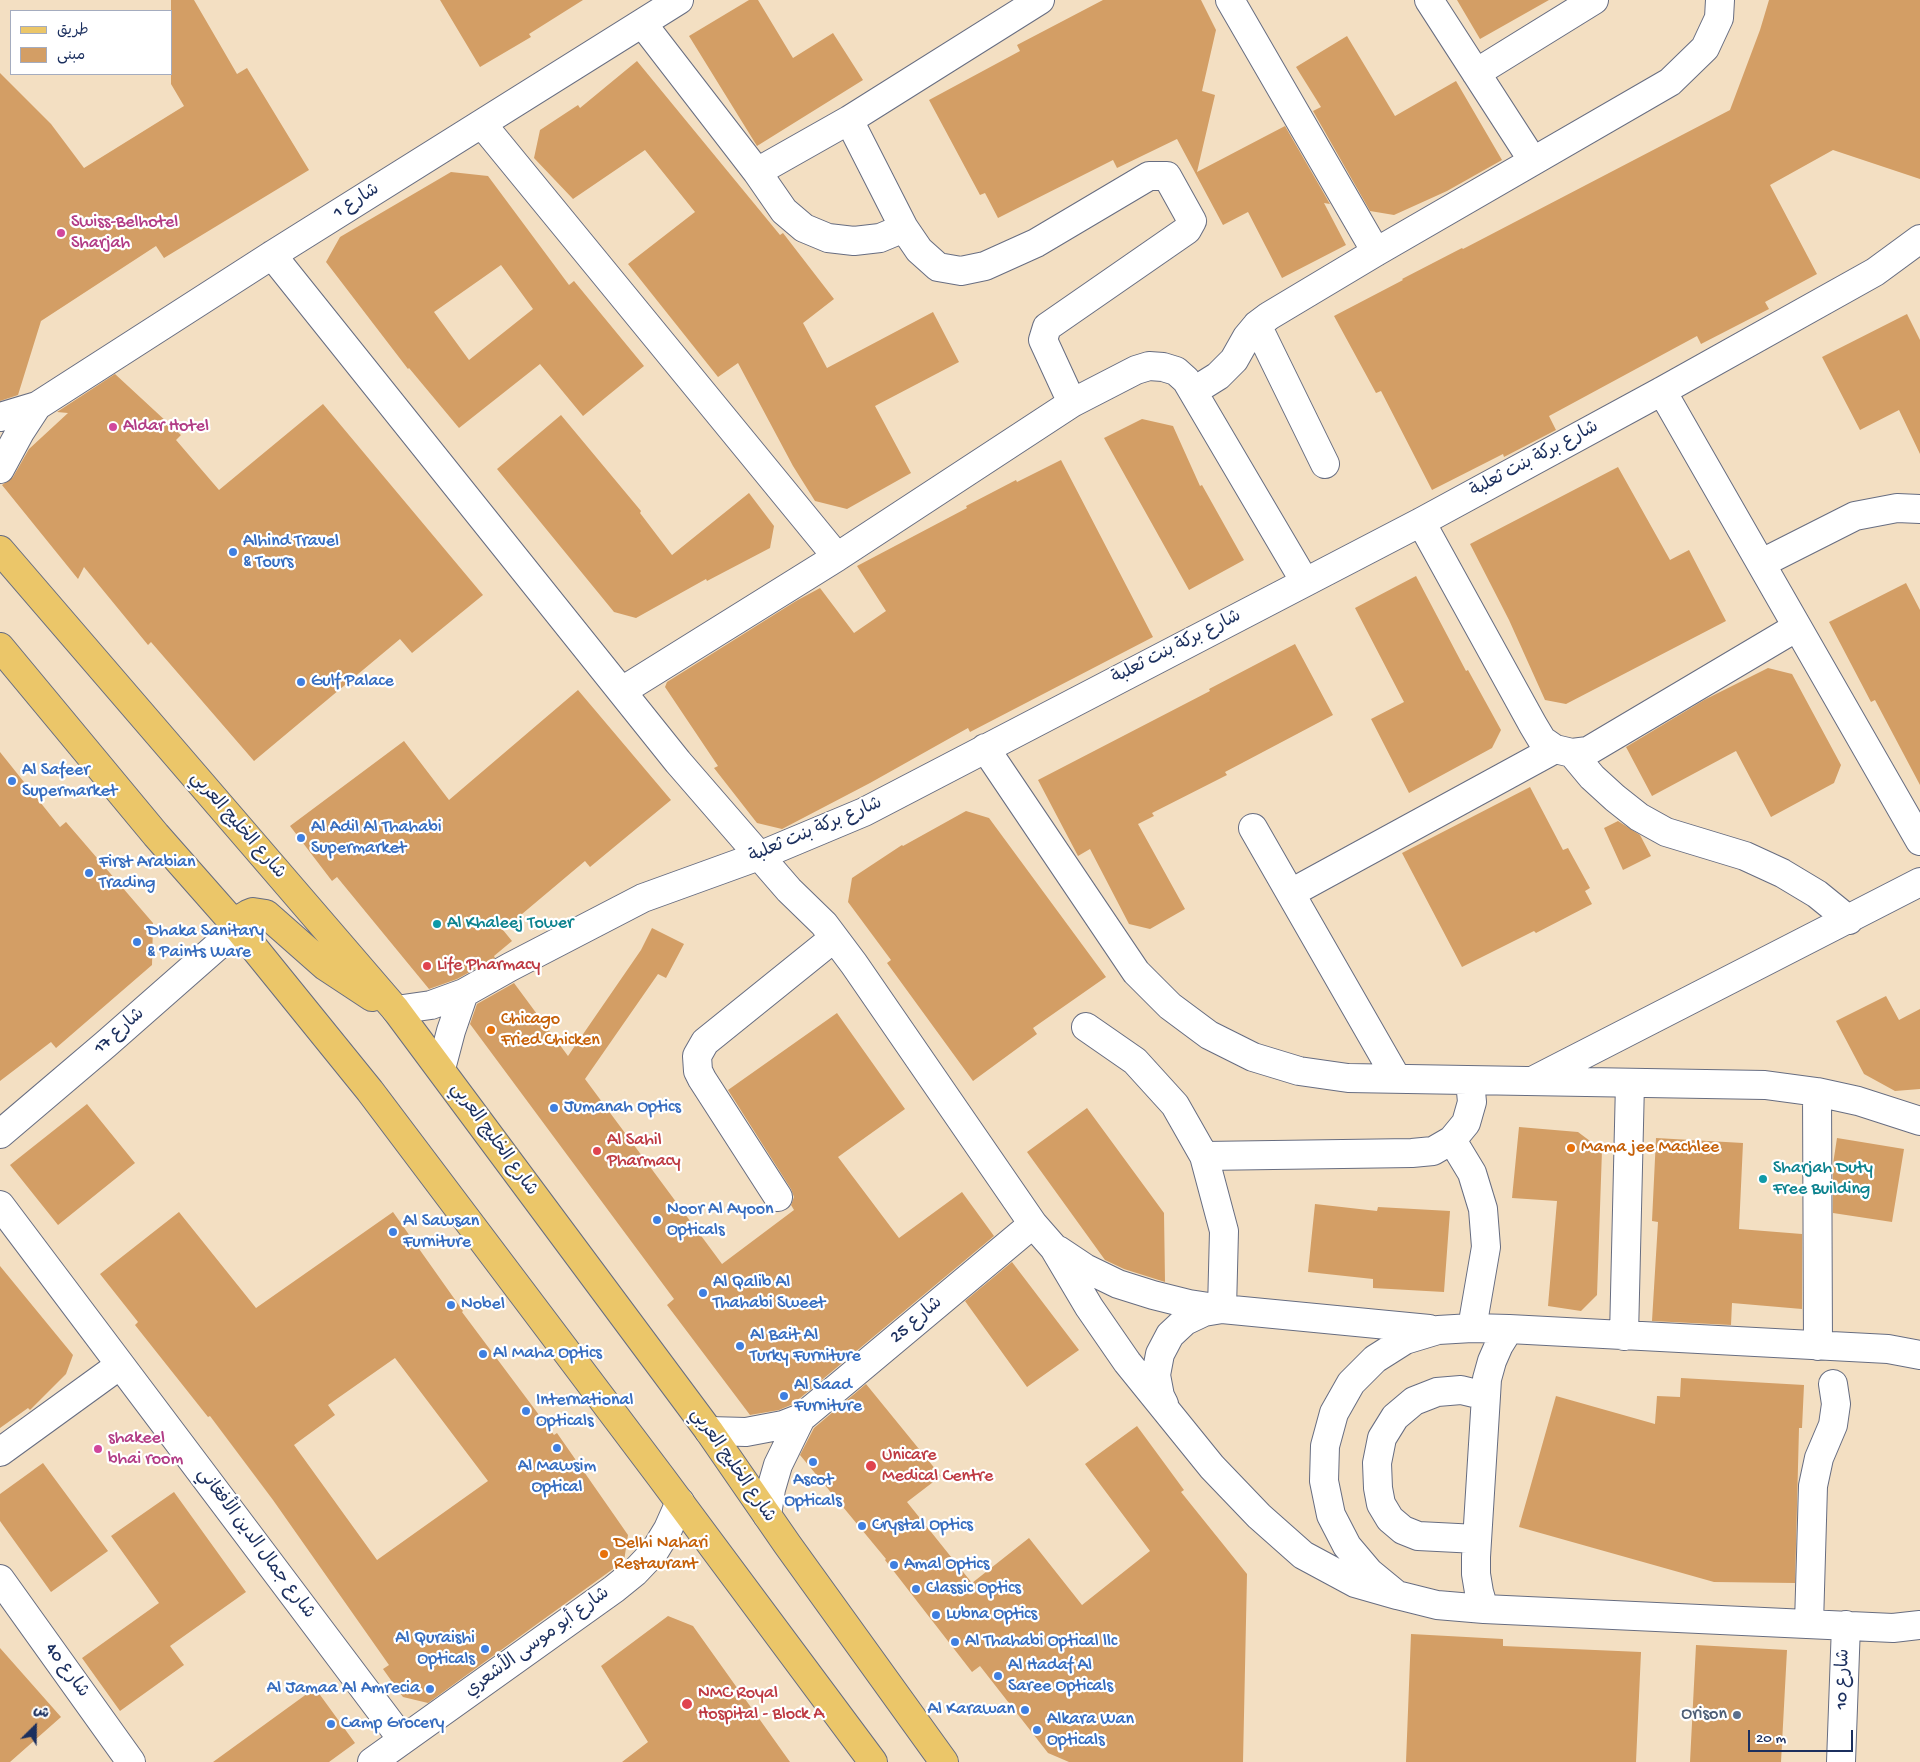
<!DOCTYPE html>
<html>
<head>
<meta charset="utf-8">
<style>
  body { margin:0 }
  #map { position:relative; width:1920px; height:1762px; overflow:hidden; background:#f3dfc2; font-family:"Gochi Hand","Playpen Sans Arabic",sans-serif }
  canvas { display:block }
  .legend { position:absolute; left:10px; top:10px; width:162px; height:65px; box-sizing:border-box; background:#fff; border:1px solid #a4acbf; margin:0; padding:6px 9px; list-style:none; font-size:15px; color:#1b2f5e }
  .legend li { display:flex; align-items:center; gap:10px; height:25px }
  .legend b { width:25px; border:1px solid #a4acbf }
  .north { position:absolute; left:10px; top:1702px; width:50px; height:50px; -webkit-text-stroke:4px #fff; paint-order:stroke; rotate:23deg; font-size:14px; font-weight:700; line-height:20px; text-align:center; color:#1b2f5e }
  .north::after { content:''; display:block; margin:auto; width:18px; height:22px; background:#1b2f5e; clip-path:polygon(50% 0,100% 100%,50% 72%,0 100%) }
  .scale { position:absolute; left:1748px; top:1730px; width:105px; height:22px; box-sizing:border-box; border:2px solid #1b2f5e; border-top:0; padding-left:6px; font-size:15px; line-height:18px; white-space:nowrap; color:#1b2f5e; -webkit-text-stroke:4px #fff; paint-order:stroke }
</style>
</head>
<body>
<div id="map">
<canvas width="1920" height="1762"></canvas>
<ul class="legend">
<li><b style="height:6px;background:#ebc669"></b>طريق</li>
<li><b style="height:14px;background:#d39e65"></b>مبنى</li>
</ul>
<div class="north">ش</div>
<div class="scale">20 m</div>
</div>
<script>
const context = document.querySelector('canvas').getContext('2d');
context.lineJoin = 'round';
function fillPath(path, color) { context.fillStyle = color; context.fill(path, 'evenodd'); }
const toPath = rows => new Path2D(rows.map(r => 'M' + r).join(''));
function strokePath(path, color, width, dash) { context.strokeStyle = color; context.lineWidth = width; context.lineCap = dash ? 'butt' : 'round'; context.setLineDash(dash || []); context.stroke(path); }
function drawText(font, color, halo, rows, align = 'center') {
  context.font = font + ' "Gochi Hand","Playpen Sans Arabic",sans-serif'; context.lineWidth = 4.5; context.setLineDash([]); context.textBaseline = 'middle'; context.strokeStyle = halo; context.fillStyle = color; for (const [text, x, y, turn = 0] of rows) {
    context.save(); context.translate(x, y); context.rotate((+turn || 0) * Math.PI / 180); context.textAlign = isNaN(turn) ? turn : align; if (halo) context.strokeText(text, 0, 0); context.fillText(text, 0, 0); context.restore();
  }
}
const building = toPath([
  [171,0,194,0,237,74,247,68,309,170,164,258,156,246,41,321,18,395,0,401,0,73,51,124,84,168,184,106,171,84],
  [440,0,583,0,529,34,531,37,480,67],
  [749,0,758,0,793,58,833,33,863,80,757,146,689,36],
  [1103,0,1201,0,1216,30,1202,91,1215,95,1197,172,1285,126,1330,204,1324,203,1346,245,1282,278,1248,212,1223,225,1177,139,1117,168,1113,160,998,218,985,193,980,195,929,100,1020,51,1017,45],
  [1457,0,1549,0,1480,39],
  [1769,0,1920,0,1920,179,1833,150,1770,185,1817,274,1765,302,1769,309,1701,344,1697,336,1549,416,1556,430,1504,457,1503,454,1432,490,1381,391,1376,393,1334,316,1403,280,1402,279,1462,248,1463,249,1730,110,1760,30],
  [1347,36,1395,116,1456,81,1502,160,1447,191,1394,215,1370,211,1313,111,1321,107,1296,67],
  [637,61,780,235,783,233,834,299,803,323,827,368,933,312,959,362,875,406,911,473,847,509,815,501,793,466,738,363,718,377,628,264,695,212,645,150,573,199,534,158,540,130,578,105,580,108],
  [451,172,488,176,569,285,574,281,644,366,583,416,540,364,459,428,409,368,408,369,326,262,340,237],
  [501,265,533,309,469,360,434,312],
  [1907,314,1920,340,1920,454,1899,410,1860,430,1822,357],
  [115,374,181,435,176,440,219,490,323,404,483,595,412,653,400,639,254,761,151,642,148,645,84,567,78,579,2,485,13,477,29,449,68,413,57,412],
  [561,415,641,511,640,513,672,555,749,493,774,526,770,548,707,581,706,579,636,618,614,612,497,469],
  [1142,419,1173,426,1200,486,1202,485,1244,560,1189,590,1104,438],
  [1061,460,1153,637,970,732,968,728,870,783,782,829,757,823,714,768,718,766,665,687,667,682,796,601,820,588,854,633,886,611,857,566,967,508,966,506,1016,480,1017,482],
  [1618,467,1670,560,1689,550,1726,621,1566,704,1545,700,1509,620,1470,544],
  [1416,576,1466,671,1468,670,1501,730,1492,748,1409,793,1371,719,1404,702,1355,608],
  [1906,583,1920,610,1920,785,1875,700,1871,702,1829,622],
  [1295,644,1333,715,1225,772,1227,775,1152,813,1154,816,1138,824,1185,909,1150,929,1129,924,1090,849,1078,856,1038,780,1210,691,1209,689],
  [1768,668,1792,674,1841,765,1834,783,1771,817,1736,751,1652,796,1626,747,1704,700],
  [578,690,671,800,590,867,585,861,503,930,512,941,494,956,495,958,457,979,429,989,337,877,332,881,290,826,404,741,449,800],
  [0,752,60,827,66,822,153,923,152,965,56,1048,51,1042,0,1081],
  [1530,787,1563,850,1568,848,1590,888,1585,891,1592,904,1536,933,1534,931,1462,967,1402,853],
  [966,811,989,818,1106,977,1033,1028,1037,1034,973,1081,887,963,891,960,848,902,852,878,902,845,903,846],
  [1618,821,1640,835,1651,856,1623,870,1604,828],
  [652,928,684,944,666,978,658,974,585,1079,722,1264,794,1210,791,1205,794,1197,791,1189,728,1090,837,1013,905,1109,838,1157,899,1238,962,1192,994,1236,793,1404,779,1410,750,1415,667,1305,674,1299,470,1024,477,1004,514,983,568,1056,641,950],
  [1886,996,1899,1020,1920,1009,1920,1089,1895,1091,1864,1074,1836,1021],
  [87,1104,135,1163,58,1225,10,1165],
  [1087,1108,1164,1213,1165,1282,1124,1269,1105,1260,1027,1152],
  [1519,1127,1578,1132,1602,1150,1597,1295,1581,1311,1548,1306,1557,1201,1512,1198],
  [1656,1138,1743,1143,1739,1229,1802,1234,1802,1309,1732,1303,1731,1325,1652,1321,1658,1222,1652,1221],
  [1837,1138,1904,1149,1892,1222,1833,1213,1833,1164],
  [1315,1204,1377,1211,1378,1207,1450,1211,1444,1292,1373,1288,1373,1279,1308,1272],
  [179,1212,256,1308,393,1212,463,1311,462,1312,554,1435,557,1433,628,1535,624,1561,428,1703,403,1697,383,1669,389,1665,273,1500,210,1416,208,1417,135,1325,138,1322,100,1274],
  [395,1358,488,1481,377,1560,294,1445,335,1415,328,1405],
  [1012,1262,1079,1350,1027,1387,965,1301],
  [0,1266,73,1355,66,1374,30,1410,28,1408,0,1428],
  [1681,1378,1804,1385,1802,1428,1799,1428,1795,1583,1714,1582,1519,1527,1556,1396,1655,1424,1657,1396,1680,1397],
  [866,1384,941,1476,907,1502,972,1583,1029,1538,1082,1605,1150,1551,1085,1464,1137,1426,1184,1490,1181,1492,1247,1574,1243,1762,1069,1762,1048,1753,980,1666,972,1672,885,1560,886,1559,800,1455,814,1428],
  [43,1463,108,1551,51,1592,0,1521,0,1494],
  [174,1492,246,1592,170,1646,184,1665,120,1711,82,1658,159,1603,111,1536],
  [668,1616,693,1626,790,1762,622,1762,648,1742,601,1666],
  [1411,1634,1503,1639,1503,1646,1641,1652,1636,1762,1406,1762],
  [1696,1645,1787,1650,1781,1762,1690,1762],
  [0,1648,61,1717,10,1762,0,1762],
  [315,1688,355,1743,329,1762,213,1762]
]);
const minor = toPath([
  [1230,0,1376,252],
  [1429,0,1533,161],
  [642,23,757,172,784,211,804,228,828,238,854,241,880,238,904,228],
  [1476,73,1594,0],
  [849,120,904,228,919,250,938,267,961,271,985,266,1036,243,1149,176,1167,176,1192,221,1187,230,1047,327,1043,340,1072,403],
  [482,124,837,557],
  [757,172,849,120,1040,0],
  [272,255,678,762,789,890,824,924,854,964,1033,1224,1054,1248,1089,1307,1127,1362,1212,1467,1259,1516,1303,1555,1355,1583,1397,1595],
  [1257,325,1325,464],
  [1194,391,1218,376,1234,360,1247,337,1257,325,1269,316,1376,252,1670,82,1705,48,1719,18,1720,0],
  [1662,391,1920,841],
  [0,417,37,406,272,255,679,0],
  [0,469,20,432,37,406],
  [1421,522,1533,725,1542,740,1555,749,1572,753,1588,751,1797,627],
  [1762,563,1855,516,1897,508,1920,509],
  [622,691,837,557,1072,403,1136,370,1149,366,1163,367,1176,371,1186,380,1305,582],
  [985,748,1136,972,1170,1006,1209,1035,1253,1057,1299,1071,1348,1078,1765,1085,1817,1092,1858,1101,1920,1121],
  [1572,753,1592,777,1615,798,1639,817,1666,832,1745,856,1782,873,1817,894,1849,920],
  [1253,828,1397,1079],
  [1291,893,1555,749],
  [396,1010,431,1005,464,993,510,967,643,898,759,856,864,812,1421,522,1662,391,1875,272,1920,239],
  [1086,1027,1135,1061,1175,1105,1204,1156,1224,1231,1222,1309,1204,1312,1185,1321,1170,1335,1160,1354,1156,1375,1160,1396,1164,1404],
  [441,1069,451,1031,464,993],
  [1536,1079,1920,882],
  [1817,1092,1818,1346],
  [0,1134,106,1044,238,928],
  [1452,1140,1472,1173,1483,1209,1486,1247,1472,1328],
  [1204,1156,1412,1153,1433,1151,1452,1140,1466,1123,1472,1102,1470,1081],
  [778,1197,702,1079,698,1071,697,1056,705,1042,834,938],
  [0,1205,402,1739],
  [1058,1250,1085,1268,1118,1284,1153,1295,1189,1304,1222,1309,1429,1329],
  [1624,1336,1630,1083],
  [1920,1355,1888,1349,1509,1329,1472,1328,1438,1330,1405,1340,1375,1359,1351,1383,1334,1413,1325,1446,1324,1481,1331,1515,1347,1546,1369,1572,1397,1595,1437,1605,1484,1609,1893,1628,1920,1625],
  [709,1431,746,1432,783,1425,801,1418,1033,1224],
  [0,1452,120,1365],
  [767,1515,771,1489,778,1465,801,1418],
  [1477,1539,1418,1536,1403,1530,1390,1519,1381,1504,1378,1488,1377,1463,1382,1438,1395,1417,1414,1401,1437,1392,1461,1390,1486,1396],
  [0,1579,131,1762],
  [1484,1609,1479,1592,1476,1574,1476,1557,1486,1396,1487,1379,1492,1361,1499,1345,1509,1329],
  [1809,1624,1813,1486,1819,1458,1833,1425,1836,1404,1833,1384],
  [372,1762,614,1589,635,1572,654,1552,668,1529,680,1502],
  [1841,1762,1846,1625]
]);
const major = toPath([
  [0,550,396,1010,709,1431,787,1544,944,1762],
  [0,647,156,835,238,928,370,1091,661,1477,873,1762],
  [238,928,243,917,248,914,253,912,266,914,325,966,372,997]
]);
const markers = [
  [61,233,5,"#d1479c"],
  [113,427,5,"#d1479c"],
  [233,552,5,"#3f7fe0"],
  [301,682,5,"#3f7fe0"],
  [12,781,5,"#3f7fe0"],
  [301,838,5,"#3f7fe0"],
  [89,873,5,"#3f7fe0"],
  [437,924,5,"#0f9aa8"],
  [137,942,5,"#3f7fe0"],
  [427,966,5,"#e0444e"],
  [491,1030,5,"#e8710a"],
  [554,1108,5,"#3f7fe0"],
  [1571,1148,5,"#e8710a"],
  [597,1151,5,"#e0444e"],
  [1763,1179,5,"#0f9aa8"],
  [657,1220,5,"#3f7fe0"],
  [393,1232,5,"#3f7fe0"],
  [703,1293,5,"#3f7fe0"],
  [451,1305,5,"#3f7fe0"],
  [740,1346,5,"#3f7fe0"],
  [483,1354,5,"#3f7fe0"],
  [784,1396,5,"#3f7fe0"],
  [526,1411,5,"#3f7fe0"],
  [557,1448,5,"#3f7fe0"],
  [98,1449,5,"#d1479c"],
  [813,1462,5,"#3f7fe0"],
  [871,1466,6,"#e0444e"],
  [862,1526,5,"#3f7fe0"],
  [604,1554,5,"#e8710a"],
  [894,1565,5,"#3f7fe0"],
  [916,1589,5,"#3f7fe0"],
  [936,1615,5,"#3f7fe0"],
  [955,1642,5,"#3f7fe0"],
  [485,1649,5,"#3f7fe0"],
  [998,1676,5,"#3f7fe0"],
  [430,1689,5,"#3f7fe0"],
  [687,1704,6,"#e0444e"],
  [1025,1710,5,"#3f7fe0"],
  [1737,1715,5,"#5c6f8a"],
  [331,1724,5,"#3f7fe0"],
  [1037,1730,5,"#3f7fe0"]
];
const streetNames = [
  ["شارع 1",357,202,-32],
  ["شارع بركة بنت ثعلبة",1535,460,-28],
  ["شارع بركة بنت ثعلبة",1177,648,-27],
  ["شارع الخليج العربي",237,826,49],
  ["شارع بركة بنت ثعلبة",816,831,-23],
  ["شارع 17",120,1032,-41],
  ["شارع الخليج العربي",493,1140,54],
  ["شارع 25",917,1321,-40],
  ["شارع الخليج العربي",732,1466,55],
  ["شارع جمال الدين الأفغاني",255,1544,53],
  ["شارع أبو موسى الأشعري",538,1643,-36],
  ["شارع 40",66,1671,54],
  ["شارع 10",1844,1679,-88]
];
const hotelNames = [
  ["Swiss-Belhotel",71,223],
  ["Sharjah",71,244],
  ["Aldar Hotel",123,427],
  ["shakeel",108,1439],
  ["bhai room",108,1460]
];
const shopNames = [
  ["Alhind Travel",243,542],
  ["& Tours",243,563],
  ["Gulf Palace",311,682],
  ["Al Safeer",22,771],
  ["Supermarket",22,792],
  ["Al Adil Al Thahabi",311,828],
  ["Supermarket",311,849],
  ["First Arabian",99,863],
  ["Trading",99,884],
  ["Dhaka Sanitary",147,932],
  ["& Paints Ware",147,953],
  ["Jumanah Optics",564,1108],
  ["Noor Al Ayoon",667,1210],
  ["Opticals",667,1231],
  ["Al Sawsan",403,1222],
  ["Furniture",403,1243],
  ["Al Qalib Al",713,1283],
  ["Thahabi Sweet",713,1304],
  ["Nobel",461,1305],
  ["Al Bait Al",750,1336],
  ["Turky Furniture",750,1357],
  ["Al Maha Optics",493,1354],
  ["Al Saad",794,1386],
  ["Furniture",794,1407],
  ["International",536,1401],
  ["Opticals",536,1422],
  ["Al Mawsim",557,1467,"center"],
  ["Optical",557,1488,"center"],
  ["Ascot",813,1481,"center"],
  ["Opticals",813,1502,"center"],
  ["Crystal Optics",872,1526],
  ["Amal Optics",904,1565],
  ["Classic Optics",926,1589],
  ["Lubna Optics",946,1615],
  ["Al Quraishi",475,1639,"right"],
  ["Opticals",475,1660,"right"],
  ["Al Thahabi Optical llc",965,1642],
  ["Al Hadaf Al",1008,1666],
  ["Saree Opticals",1008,1687],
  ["Al Jamaa Al Amrecia",420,1689,"right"],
  ["Al Karawan",1015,1710,"right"],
  ["Alkara Wan",1047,1720],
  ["Opticals",1047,1741],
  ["Camp Grocery",341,1724]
];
const cultureNames = [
  ["Al Khaleej Tower",447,924],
  ["Sharjah Duty",1773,1169],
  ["Free Building",1773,1190]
];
const healthNames = [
  ["Life Pharmacy",437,966],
  ["Al Sahil",607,1141],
  ["Pharmacy",607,1162],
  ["Unicare",882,1456],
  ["Medical Centre",882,1477],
  ["NMC Royal",698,1694],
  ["Hospital - Block A",698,1715]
];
const foodNames = [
  ["Chicago",501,1020],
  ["Fried Chicken",501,1041],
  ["Mama jee Machlee",1581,1148],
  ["Delhi Nahari",614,1544],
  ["Restaurant",614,1565]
];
const serviceNames = [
  ["Orison",1727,1715]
];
fillPath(building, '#d39e65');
strokePath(minor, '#676d81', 30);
strokePath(major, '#676d81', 30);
strokePath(minor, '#fff', 28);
strokePath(major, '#ebc669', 28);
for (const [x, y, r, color] of markers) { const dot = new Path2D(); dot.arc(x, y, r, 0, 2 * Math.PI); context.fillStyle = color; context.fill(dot); strokePath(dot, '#fff', 2); }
drawText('18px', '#1b2f5e', '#fff', streetNames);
drawText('18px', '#b23c85', '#fff', hotelNames, 'left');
drawText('18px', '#366cbe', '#fff', shopNames, 'left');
drawText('18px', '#0d838f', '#fff', cultureNames, 'left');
drawText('18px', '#be3a42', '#fff', healthNames, 'left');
drawText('18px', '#c56008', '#fff', foodNames, 'left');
drawText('18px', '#4e5e75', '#fff', serviceNames, 'right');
</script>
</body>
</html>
